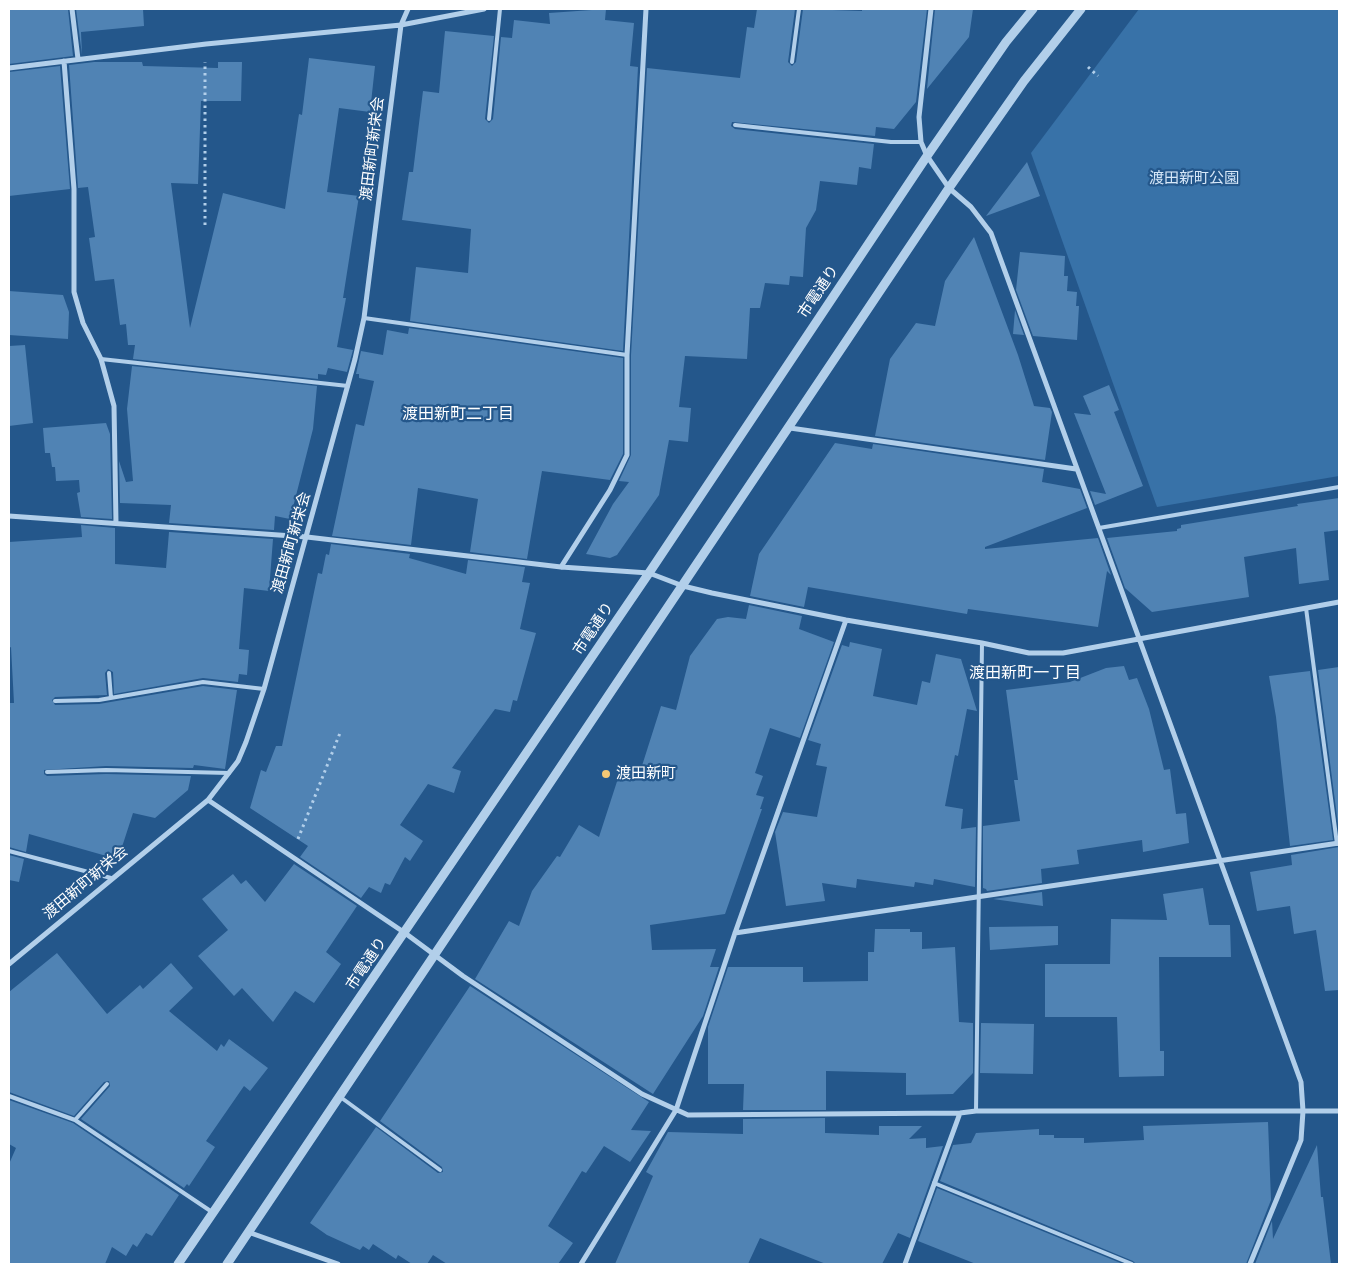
<!DOCTYPE html>
<html>
<head>
<meta charset="utf-8">
<style>
  body { margin:0 }
  #map { position:relative; width:1348px; height:1273px; overflow:hidden; background:#24578b; font-family:"DejaVu Sans",sans-serif }
  canvas { display:block }
  .frame { position:absolute; inset:0; border:10px solid #fff; pointer-events:none }
</style>
</head>
<body>
<div id="map">
<canvas width="1348" height="1273"></canvas>
<div class="frame"></div>
</div>
<script>
const context = document.querySelector('canvas').getContext('2d');
context.lineJoin = 'round';
function fillPath(path, color) { context.fillStyle = color; context.fill(path, 'evenodd'); }
const toPath = rows => new Path2D(rows.map(r => 'M' + r).join(''));
function strokePath(path, color, width, dash) { context.strokeStyle = color; context.lineWidth = width; context.lineCap = dash ? 'butt' : 'round'; context.setLineDash(dash || []); context.stroke(path); }
function drawText(font, color, halo, rows, align = 'center') {
  context.font = font + ' "DejaVu Sans","Noto Sans JP",sans-serif'; context.lineWidth = 4.5; context.setLineDash([]); context.textBaseline = 'middle'; context.strokeStyle = halo; context.fillStyle = color; for (const [text, x, y, turn = 0] of rows) {
    context.save(); context.translate(x, y); context.rotate((+turn || 0) * Math.PI / 180); context.textAlign = isNaN(turn) ? turn : align; if (halo) context.strokeText(text, 0, 0); context.fillText(text, 0, 0); context.restore();
  }
}
const green = toPath([
  [1139,9,1339,9,1339,476,1157,507,1031,153]
]);
const building = toPath([
  [9,9,68,9,73,56,9,64],
  [76,9,143,9,144,26,81,32,82,55],
  [606,9,605,20,634,23,630,66,638,67,623,351,410,321,416,267,468,273,471,229,402,220,409,172,413,172,423,91,439,93,445,31,494,36,485,119,489,123,493,119,501,37,512,38,514,20,550,24,549,13],
  [757,9,795,9,788,62,792,66,796,62,803,9,862,11,862,9,927,9,916,102,894,129,876,127,875,136,732,122,731,126,735,129,874,144,871,169,859,167,857,185,820,181,816,210,806,228,803,277,790,276,789,285,765,283,760,308,750,308,747,359,685,356,679,407,691,408,688,442,669,440,659,495,617,555,610,558,586,554,613,504,629,482,619,481,631,455,631,355,647,68,740,78,747,27,754,28],
  [935,9,973,9,969,37,927,89],
  [309,58,375,66,370,112,339,108,327,192,359,196,343,298,346,298,337,347,353,350,347,372,328,368,326,375,318,374,318,379,133,359,135,345,128,345,126,324,120,325,114,279,95,281,89,238,95,237,88,187,78,188,69,65,94,62,142,62,143,66,218,68,218,62,242,62,241,101,201,101,198,184,171,183,190,328,223,193,285,209,299,114,302,115],
  [60,66,70,189,9,196,9,72],
  [1027,162,1040,196,986,216],
  [974,237,1018,355,1034,406,1050,408,1052,412,1045,460,875,436,890,359,916,323,935,326,945,281],
  [1020,252,1065,256,1064,276,1068,276,1067,291,1077,292,1076,306,1079,306,1077,340,1033,336,1016,290],
  [9,291,63,295,69,312,68,339,9,335],
  [1015,310,1024,335,1013,334],
  [409,328,623,358,623,454,610,480,542,471,527,559,470,552,478,499,418,488,411,545,332,536,356,424,364,426,374,381,359,378,359,374,356,374,361,351,383,355,387,330,408,334],
  [25,345,33,423,9,426,9,346],
  [132,366,317,386,313,429,290,519,275,516,274,530,169,523,171,505,120,503,119,461,126,482,133,481,127,409],
  [1109,385,1119,410,1114,412,1143,486,1095,505,1090,491,1106,494,1074,413,1091,415,1083,396],
  [106,423,110,434,112,519,81,517,77,493,80,492,79,480,56,481,55,467,52,467,50,453,45,453,43,428],
  [835,443,872,449,873,444,1044,469,1042,482,1080,489,1087,508,985,547,985,549,1098,538,1111,575,1107,571,1098,627,968,609,967,614,808,587,804,607,750,596,759,554],
  [1339,498,1339,530,1324,532,1329,580,1299,584,1296,548,1244,557,1249,597,1152,612,1125,588,1107,538,1177,531,1177,529,1181,528,1181,525,1298,506,1297,504],
  [81,525,115,528,115,564,166,568,169,532,273,539,269,591,244,588,239,649,249,650,247,675,239,674,238,682,203,678,114,694,113,672,108,669,105,673,107,695,55,697,52,700,55,705,99,704,203,686,237,690,225,769,194,765,193,768,106,766,44,770,44,774,47,776,106,774,191,776,188,790,155,818,133,813,122,847,110,857,29,834,26,852,9,847,9,703,14,703,11,647,9,648,9,542,82,537],
  [331,544,410,554,409,558,466,574,468,560,525,567,522,582,530,583,520,629,536,633,517,701,513,700,510,712,495,709,452,768,461,771,454,793,428,784,400,825,423,841,410,861,405,857,390,885,385,883,381,893,369,887,361,898,300,857,308,846,250,808,261,770,266,772,276,746,282,746,318,573,322,574,326,554,329,555],
  [749,605,802,616,799,629,834,642,800,738,770,728,755,773,763,776,756,795,764,797,760,809,762,809,725,914,650,925,652,950,716,949,710,967,719,967,703,1016,653,1094,475,979,509,921,519,926,532,891,557,856,560,857,579,825,599,837,622,766,640,772,661,706,676,710,690,656,717,619,728,617,746,619],
  [850,642,882,649,873,696,917,705,922,681,930,683,936,654,961,659,977,711,967,709,958,756,955,755,945,806,963,809,961,829,976,827,975,887,934,879,933,885,915,882,914,887,857,879,856,888,822,883,825,901,786,906,775,832,783,812,817,817,827,767,816,765,821,744,808,740,842,645,849,647],
  [1124,666,1129,680,1137,678,1149,709,1164,770,1170,769,1176,814,1186,813,1189,843,1143,852,1142,840,1077,850,1079,864,1041,869,1042,883,987,891,986,889,983,888,983,826,1020,821,1014,780,1018,780,1006,690,1070,682,1106,668],
  [1339,667,1339,832,1318,670],
  [1310,671,1333,840,1290,846,1276,717,1269,676],
  [1339,847,1339,990,1325,991,1316,930,1294,934,1290,906,1257,911,1250,872,1292,865,1291,855],
  [9,855,24,859,19,882,9,880],
  [294,864,357,906,326,952,341,964,314,1003,295,991,273,1022,242,988,234,996,198,956,228,930,202,899,233,874,241,884,246,880,265,902],
  [1203,888,1209,925,1230,925,1231,957,1159,957,1160,1051,1164,1051,1164,1076,1119,1077,1117,1017,1045,1017,1045,964,1110,964,1111,919,1167,920,1163,894],
  [1042,892,1043,906,993,899],
  [1058,926,1058,945,990,950,989,927],
  [875,929,910,929,910,932,922,932,922,949,955,947,959,1022,973,1023,973,1073,953,1094,906,1095,906,1073,826,1071,826,1110,743,1110,744,1084,708,1084,708,1027,728,967,803,967,803,982,868,981,868,952,874,952],
  [57,953,107,1014,140,985,143,989,171,963,193,988,169,1011,217,1051,221,1044,224,1047,229,1039,268,1068,250,1091,244,1086,206,1141,215,1147,189,1186,187,1184,184,1188,81,1119,110,1086,109,1081,104,1082,74,1116,9,1092,9,992],
  [470,986,649,1102,631,1130,651,1131,630,1162,604,1146,586,1173,582,1171,548,1226,573,1243,558,1264,447,1264,433,1255,427,1264,412,1264,398,1255,396,1259,373,1244,369,1250,363,1246,360,1250,327,1235,310,1223,376,1127,438,1173,443,1172,442,1167,380,1121],
  [981,1023,1034,1024,1033,1074,980,1073],
  [9,1100,73,1123,179,1195,152,1236,146,1233,137,1247,133,1244,126,1256,112,1247,105,1264,9,1264,9,1164,16,1148,9,1144],
  [825,1118,825,1133,879,1135,879,1126,922,1126,909,1139,926,1138,926,1148,943,1146,910,1238,898,1233,882,1264,826,1264,760,1238,748,1264,615,1264,653,1176,646,1172,668,1132,743,1134,743,1119],
  [1268,1122,1271,1200,1246,1264,1136,1264,1133,1261,940,1181,953,1145,971,1143,976,1133,1039,1129,1039,1135,1054,1135,1054,1138,1084,1138,1084,1143,1144,1140,1143,1126],
  [1317,1145,1321,1197,1323,1197,1331,1264,1255,1264,1272,1221,1273,1239],
  [937,1188,1123,1264,976,1264,918,1241]
]);
const path = toPath([
  [1088,67,1098,76],
  [205,225,205,62],
  [298,839,340,733]
]);
const service = toPath([
  [792,62,799,9],
  [489,119,500,9],
  [735,125,891,142,921,142],
  [364,318,627,355],
  [101,359,348,386],
  [1099,528,1339,487],
  [1306,608,1337,844],
  [109,673,111,698],
  [55,701,99,700,203,682,264,689],
  [47,772,106,770,229,773],
  [9,851,111,878],
  [9,1096,75,1120,212,1212],
  [339,1096,440,1170],
  [976,1111,982,643],
  [75,1120,107,1084],
  [934,1183,1132,1264]
]);
const minor = toPath([
  [72,9,78,59],
  [931,9,919,117,921,142,927,156,949,188,971,207,991,233,1301,1082,1303,1111,1301,1140,1250,1264],
  [64,61,74,189,74,292,83,323,101,359,114,406,116,523],
  [9,68,206,44,401,25,484,9],
  [790,428,1076,469],
  [9,516,307,537,561,567,649,573,683,586,712,593,846,620,982,643,1029,653,1063,653,1339,602],
  [561,567,610,490,627,455,627,355,646,9],
  [208,800,405,933,463,976,642,1094,688,1115,960,1113,976,1111,1339,1111],
  [735,933,1339,843],
  [9,964,208,800,238,761,246,742,264,689,355,359,364,318,401,25,408,9],
  [248,1232,338,1264],
  [581,1264,676,1110,735,933,846,620],
  [905,1264,960,1113]
]);
const tertiary = toPath([
  [178,1264,649,573,927,156,1006,42,1033,9],
  [227,1264,949,188,1024,81,1081,9]
]);
const markers = [
  [606,774,5,"#f5c875"]
];
const streetNames = [
  ["渡田新町新栄会",373,149,-83],
  ["市電通り",819,292,-56],
  ["渡田新町新栄会",292,543,-74],
  ["市電通り",594,629,-56],
  ["渡田新町新栄会",86,883,-40],
  ["市電通り",367,964,-56]
];
const parkNames = [
  ["渡田新町公園",1194,179]
];
const poiNames = [
  ["渡田新町",616,774]
];
const neighbourhoodNames = [
  ["渡田新町二丁目",458,415],
  ["渡田新町一丁目",1025,674]
];
fillPath(green, '#3872a8');
fillPath(building, '#5083b4');
strokePath(path, '#b2cfea', 3, [2.5, 4]);
strokePath(service, '#b2cfea', 4);
strokePath(minor, '#b2cfea', 5);
strokePath(tertiary, '#b2cfea', 9);
for (const [x, y, r, color] of markers) { const dot = new Path2D(); dot.arc(x, y, r, 0, 2 * Math.PI); context.fillStyle = color; context.fill(dot); strokePath(dot, '#24578b', 2); }
drawText('15px', '#fff', '#24578b', streetNames);
drawText('15px', '#d6e7f8', '#24578b', parkNames);
drawText('15px', '#fff', '#24578b', poiNames, 'left');
drawText('16px', '#fff', '#24578b', neighbourhoodNames);
</script>
</body>
</html>
